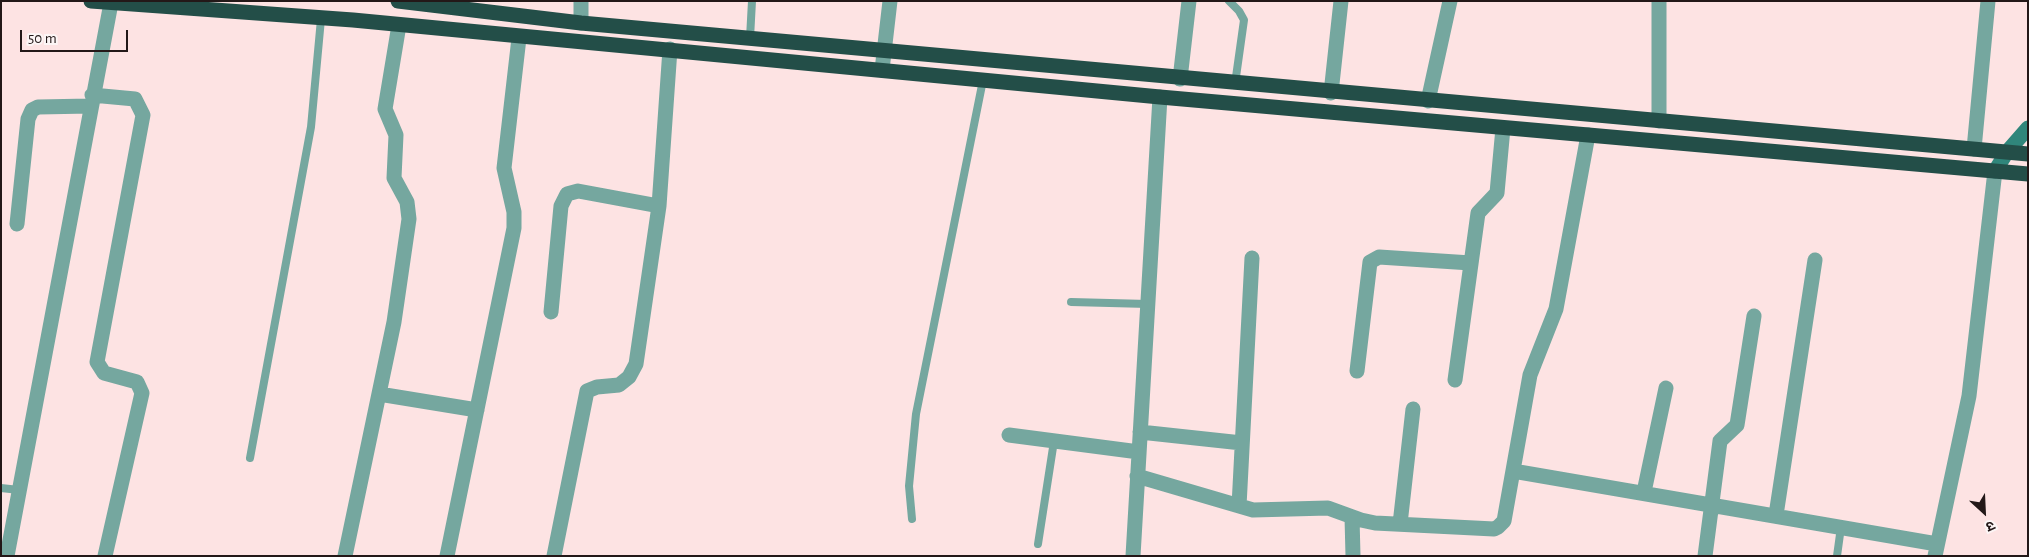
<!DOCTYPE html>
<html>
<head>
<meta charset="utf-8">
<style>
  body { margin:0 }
  #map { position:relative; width:2029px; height:557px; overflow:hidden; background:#fde3e3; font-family:"Alegreya Sans","Noto Sans Devanagari",sans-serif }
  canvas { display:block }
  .frame { position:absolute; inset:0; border:2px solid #231818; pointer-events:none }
  .north { position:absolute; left:1959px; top:487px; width:50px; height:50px; -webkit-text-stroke:4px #fcf5f5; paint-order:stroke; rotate:155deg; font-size:14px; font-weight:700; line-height:20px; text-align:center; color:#231818 }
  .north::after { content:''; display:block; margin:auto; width:18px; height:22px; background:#231818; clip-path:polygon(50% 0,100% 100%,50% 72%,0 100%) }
  .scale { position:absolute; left:20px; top:30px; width:108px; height:22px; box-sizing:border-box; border:2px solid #231818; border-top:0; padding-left:6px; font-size:15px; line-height:18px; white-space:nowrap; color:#231818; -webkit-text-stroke:4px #fcf5f5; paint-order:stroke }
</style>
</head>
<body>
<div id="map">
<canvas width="2029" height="557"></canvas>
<div class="frame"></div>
<div class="north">उ</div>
<div class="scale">50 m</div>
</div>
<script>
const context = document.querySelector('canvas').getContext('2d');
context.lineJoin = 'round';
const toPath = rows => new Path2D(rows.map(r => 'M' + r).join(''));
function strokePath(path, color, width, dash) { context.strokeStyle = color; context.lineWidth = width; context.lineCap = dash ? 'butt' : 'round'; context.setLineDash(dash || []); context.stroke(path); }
const lane = toPath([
  [1229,1,1239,11,1244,20,1235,84],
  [750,38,752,1],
  [1071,302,1148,304],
  [250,458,311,127,321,19],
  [1,488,19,490],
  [912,519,909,486,916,414,983,80],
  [1038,544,1054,441],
  [1837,556,1841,527]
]);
const street = toPath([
  [581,1,581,23],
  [882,70,890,1],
  [1180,79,1189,1],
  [1331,93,1341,1],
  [92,95,135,99,143,115,97,362,104,373,137,382,142,393,105,556],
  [1428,101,1450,1],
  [1659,121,1659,1],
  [1974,149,1988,1],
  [17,224,28,119,32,110,38,107,90,106],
  [551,312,561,206,567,194,578,191,659,206],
  [1357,371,1370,262,1379,257,1471,263],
  [1455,380,1478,213,1497,193,1503,128],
  [379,394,477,410],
  [1140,432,1242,443],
  [1009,435,1139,452],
  [1513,471,1937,544],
  [1137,476,1253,510,1328,508,1361,520,1375,523,1494,529,1498,527,1504,521,1530,375,1556,309,1588,135],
  [1644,492,1666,388],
  [1239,506,1252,258],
  [1776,515,1815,260],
  [1352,517,1353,556],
  [1400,524,1413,409],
  [7,556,111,3],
  [345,556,394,322,409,219,407,202,394,178,396,135,385,109,399,25],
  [447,556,514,228,514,212,504,168,519,38],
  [554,556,587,391,597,387,619,385,629,377,636,364,659,206,670,49],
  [1133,556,1160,97],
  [1705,556,1720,441,1737,425,1754,316],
  [1935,556,1969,396,1995,171]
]);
const secondary = toPath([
  [1995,171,2007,152,2028,128]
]);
const highway = toPath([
  [91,1,353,20,1160,97,2028,174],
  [398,1,581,23,2028,154]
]);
strokePath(lane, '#75a79f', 8);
strokePath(street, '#75a79f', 15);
strokePath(secondary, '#30867b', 15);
strokePath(highway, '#234e48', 15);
</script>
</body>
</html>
